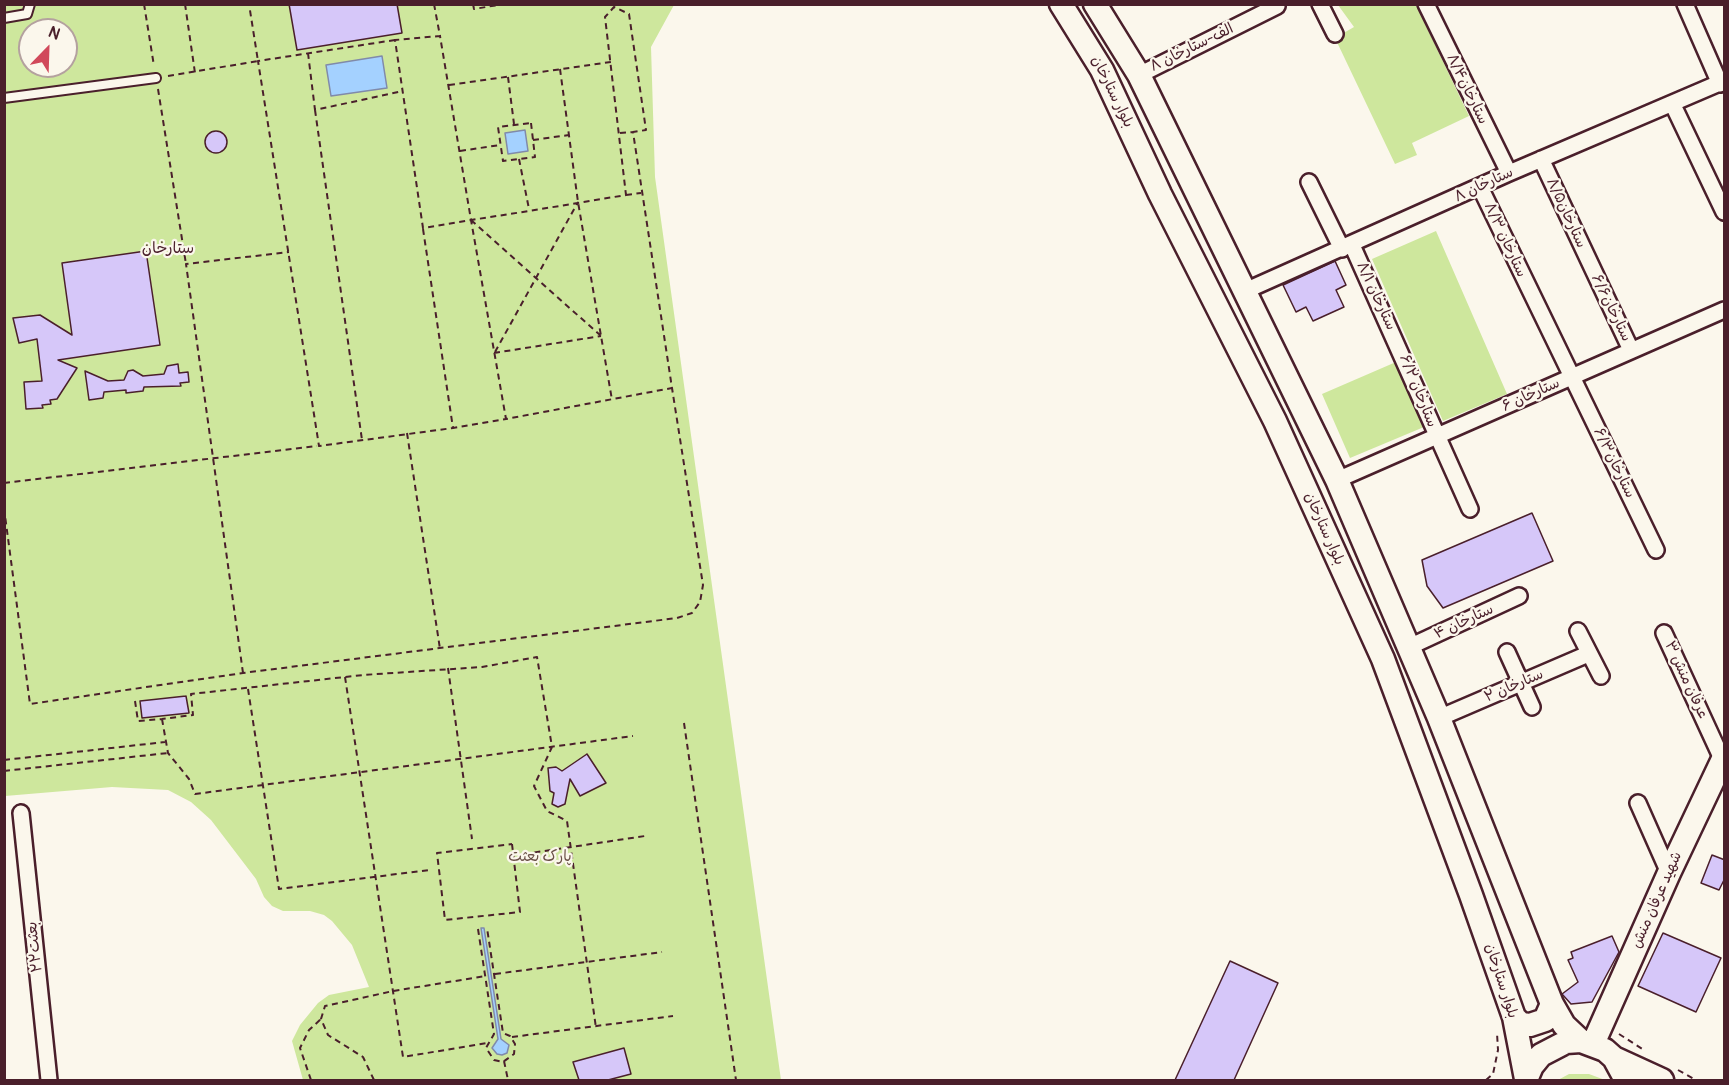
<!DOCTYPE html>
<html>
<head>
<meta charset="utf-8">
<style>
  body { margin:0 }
  #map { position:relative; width:1729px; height:1085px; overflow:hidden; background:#fbf7ec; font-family:Pangolin,sans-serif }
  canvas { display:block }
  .frame { position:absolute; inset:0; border:6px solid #4a1f2b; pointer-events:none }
  .north { position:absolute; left:18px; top:18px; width:60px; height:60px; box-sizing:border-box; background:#fbf7ec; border:2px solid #b4a19f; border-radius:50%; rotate:23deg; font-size:16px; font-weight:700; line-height:24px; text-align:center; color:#4a1f2b }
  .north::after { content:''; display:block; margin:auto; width:21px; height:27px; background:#d1495b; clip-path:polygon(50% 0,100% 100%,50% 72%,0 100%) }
</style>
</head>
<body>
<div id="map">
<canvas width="1729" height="1085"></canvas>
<div class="frame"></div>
<div class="north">N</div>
</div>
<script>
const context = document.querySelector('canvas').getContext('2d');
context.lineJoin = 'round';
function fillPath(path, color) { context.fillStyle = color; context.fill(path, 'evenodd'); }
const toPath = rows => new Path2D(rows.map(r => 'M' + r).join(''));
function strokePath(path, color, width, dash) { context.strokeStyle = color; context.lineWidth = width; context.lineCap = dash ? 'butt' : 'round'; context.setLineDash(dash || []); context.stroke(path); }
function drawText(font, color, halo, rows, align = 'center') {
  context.font = font + ' Pangolin,"Playpen Sans Arabic",sans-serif'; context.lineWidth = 4.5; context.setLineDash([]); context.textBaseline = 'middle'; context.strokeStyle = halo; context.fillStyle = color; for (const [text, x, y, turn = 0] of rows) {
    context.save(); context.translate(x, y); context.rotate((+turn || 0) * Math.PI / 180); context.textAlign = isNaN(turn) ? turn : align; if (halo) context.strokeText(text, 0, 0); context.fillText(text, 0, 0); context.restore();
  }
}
const green = toPath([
  [5,5,674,5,651,47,655,177,781,1080,303,1080,292,1041,300,1025,318,1003,329,995,369,987,352,945,332,921,324,915,310,911,283,911,272,906,264,897,256,879,211,820,191,802,168,790,112,787,5,796],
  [30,30,66,30,66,66,30,66],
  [1338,5,1416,5,1469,116,1412,143,1417,155,1395,164,1335,38,1354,27],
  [1436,231,1507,394,1443,421,1372,259],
  [1396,362,1424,427,1350,458,1322,394],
  [1569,1074,1589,1074,1605,1080,1558,1080]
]);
const water = toPath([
  [382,56,387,88,331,96,326,65,382,56],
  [525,130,528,151,508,154,505,133,525,130],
  [481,928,484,928,501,1039,509,1045,507,1053,502,1055,497,1054,492,1048,498,1039,481,928]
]);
const building = toPath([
  [289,4,397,4,402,33,297,50,289,4],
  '205 142a11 11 0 1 1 22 0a11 11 0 1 1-22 0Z',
  [146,251,160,345,58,360,77,368,57,399,50,400,51,404,42,405,43,408,26,409,24,382,42,381,37,339,19,343,13,318,40,315,72,335,62,263,146,251],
  [1335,261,1346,285,1336,290,1344,307,1313,321,1306,307,1296,312,1283,285,1335,261],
  [178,364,179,373,188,372,189,382,180,383,181,386,144,387,143,391,126,393,126,390,104,392,103,398,89,400,85,371,108,381,124,380,128,371,133,370,143,376,164,374,167,366,178,364],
  [1532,513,1553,561,1443,608,1427,586,1422,560,1532,513],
  [186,696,189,713,142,718,140,701,186,696],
  [587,754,606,783,580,796,570,779,565,804,558,807,552,804,554,793,550,791,548,768,556,767,562,771,587,754],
  [1712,855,1725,860,1725,878,1719,890,1701,883,1712,855],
  [1663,933,1721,958,1696,1012,1638,986,1663,933],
  [1612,936,1619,952,1592,1002,1571,1004,1562,994,1578,982,1568,960,1573,958,1571,952,1612,936],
  [1230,961,1278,983,1234,1080,1175,1080,1230,961],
  [624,1048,631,1074,608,1080,579,1080,573,1062,624,1048]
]);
const path = toPath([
  [144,4,154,66],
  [185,4,195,73],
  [434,4,440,36,395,40,423,228,471,220,529,211,626,195,605,17,614,7,629,14,646,130,633,132,672,388,506,419,471,220,440,36],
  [473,4,474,9,504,4],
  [404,5,416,4],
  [395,40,258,61,319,446,453,428],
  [308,53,315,110,403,91],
  [560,69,578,202,612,400],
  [168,76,258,61,249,4],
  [508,77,514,124],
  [449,85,611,62],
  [158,89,186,264],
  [315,110,362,440],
  [531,123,535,157,503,161,498,127,531,123],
  [620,133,633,132],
  [533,140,569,135],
  [460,151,500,145],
  [519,159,529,209],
  [626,195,641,193],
  [471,220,601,336],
  [423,229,453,428,506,419],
  [495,352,578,202],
  [494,353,601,336],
  [407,433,440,649],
  [4,483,317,446],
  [4,508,30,704,243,673,677,618,692,613,700,602,703,585,672,388],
  [448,668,472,839],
  [243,673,186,264,289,252],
  [345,677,403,1057,487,1043],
  [248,689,279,889,429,870],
  [135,701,138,721,162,719,193,715,191,694,363,675,482,667,537,657,552,747,534,786,547,811,567,821,596,1028],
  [162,719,168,753,189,779,195,794,633,736],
  [684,723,736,1080],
  [4,760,165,742],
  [4,771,168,753],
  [512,844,520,912,445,920,437,853,512,844],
  [524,854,645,836],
  [478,929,494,1034,486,1048,494,1060,503,1062,514,1054,515,1044,510,1036,503,1033,487,928],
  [495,974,662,952],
  [1619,1034,1644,1050],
  [512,1037,673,1016],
  [504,1061,508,1080],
  [1678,1070,1696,1080],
  [311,1080,300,1048,309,1030,321,1019],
  [374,1080,363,1057,328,1035,321,1019,325,1006,393,991,486,976],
  [1486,1080,1493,1074,1498,1050,1497,1033]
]);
const lane = toPath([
  [4,18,27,14,30,4],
  [4,98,156,78]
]);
const street = toPath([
  [1320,4,1335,34],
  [1426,4,1509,173],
  [1685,4,1720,84],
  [1139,75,1277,6],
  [1673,105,1724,212],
  [1541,159,1631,350],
  [1309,182,1342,249],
  [1480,187,1656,550],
  [1352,245,1470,509],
  [1245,291,1509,173,1724,81],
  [1337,480,1724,310],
  [1578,631,1601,676],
  [1664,633,1723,761],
  [1409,647,1519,596],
  [1507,652,1532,707],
  [1439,718,1588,654],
  [1638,803,1669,873],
  [21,813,49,1080]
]);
const secondary = toPath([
  [1061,4,1102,70,1160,194,1275,421,1383,659,1471,895,1514,1017,1526,1079],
  [1095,4,1139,75,1337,480,1439,718,1552,1004,1564,1025,1581,1041],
  [1514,1017,1521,1024,1530,1025,1545,1020,1552,1004],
  [1593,1044,1669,873,1724,757],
  [1614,1058,1662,1080],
  [1526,1080,1532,1066,1541,1055,1566,1042,1581,1041,1605,1050,1614,1058,1626,1080]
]);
const streetNames = [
  ["۸ الف-ستارخان",1192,48,-26],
  ["ستارخان۸/۴",1467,89,64],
  ["بلوار ستارخان",1112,92,64],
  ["ستارخان ۸",1484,185,-25],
  ["ستارخان۸/۵",1566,213,65],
  ["ستارخان ۸/۳",1505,240,65],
  ["ستارخان ۸/۱",1376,296,65],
  ["ستارخان۶/۶",1611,308,64],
  ["ستارخان ۶/۲",1418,391,68],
  ["ستارخان ۶",1531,395,-24],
  ["ستارخان۶/۳",1614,463,64],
  ["بلوار ستارخان",1324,529,66],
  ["۴ ستارخان",1464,622,-25],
  ["۳ عرفان منش",1686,680,65],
  ["۲ ستارخان",1514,686,-23],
  ["شهید عرفان منش",1657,900,-66],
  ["بعثت۲۲",35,947,-96],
  ["بلوار ستارخان",1501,981,72]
];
const parkNames = [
  ["پارک بعثت",540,857]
];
const neighbourhoodNames = [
  ["ستارخان",168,249]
];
fillPath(green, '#cee79d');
fillPath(water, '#a4d1ff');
strokePath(water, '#808aaa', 1.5);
fillPath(building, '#d6c7f9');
strokePath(building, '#4a1f2b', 1.5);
strokePath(lane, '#4a1f2b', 12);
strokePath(street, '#4a1f2b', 20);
strokePath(secondary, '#4a1f2b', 27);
strokePath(path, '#4a1f2b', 2, [6, 4.5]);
strokePath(lane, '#fbf7ec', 8);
strokePath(street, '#fbf7ec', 15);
strokePath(secondary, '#fbf7ec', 22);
drawText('15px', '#4a1f2b', '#fbf7ec', streetNames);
drawText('15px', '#6b5148', '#fbf7ec', parkNames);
drawText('16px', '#4a1f2b', '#fbf7ec', neighbourhoodNames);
</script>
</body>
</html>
